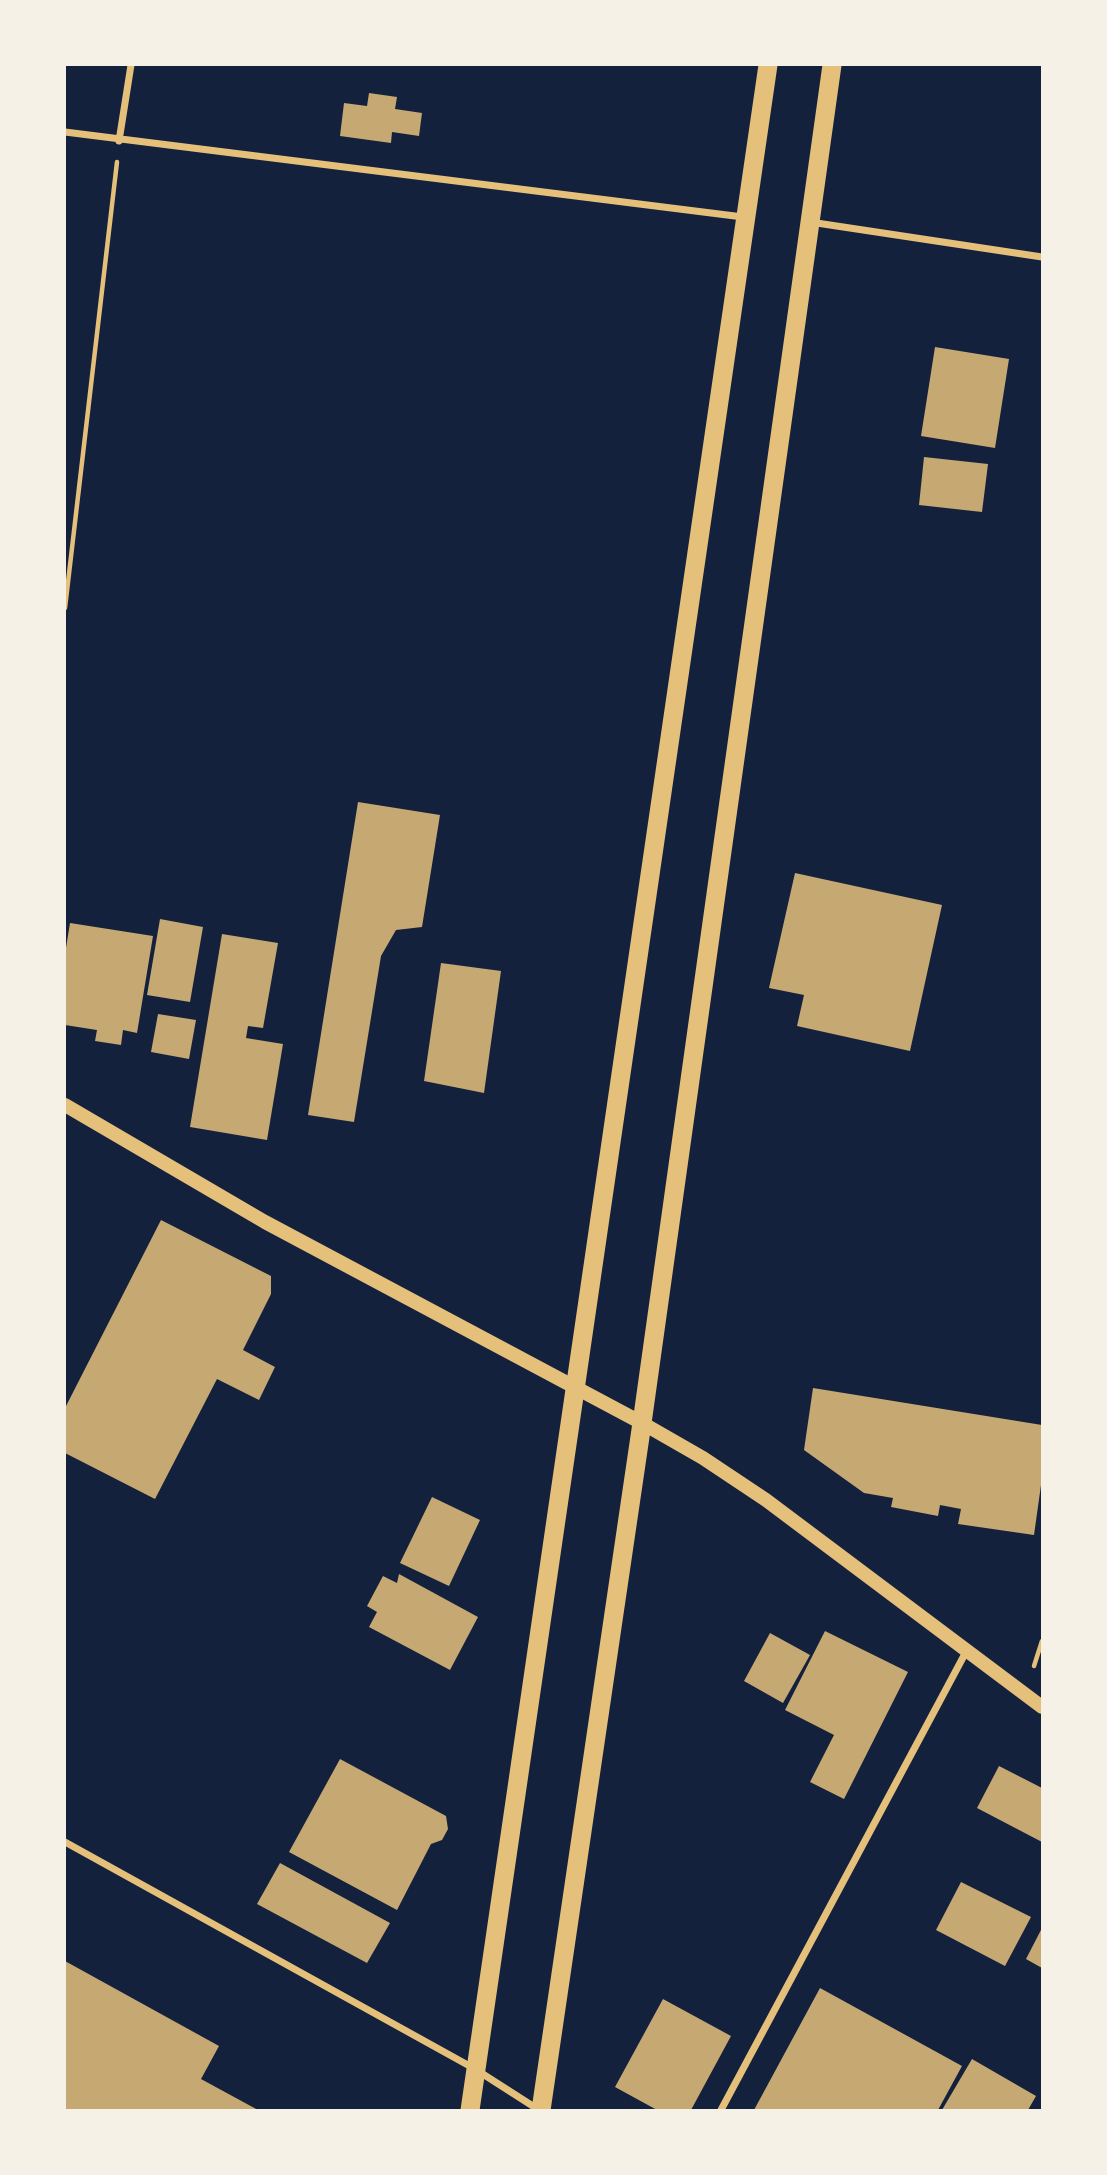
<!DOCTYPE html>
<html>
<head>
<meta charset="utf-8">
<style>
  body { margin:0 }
  #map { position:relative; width:1107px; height:2175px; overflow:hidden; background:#14213d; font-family:"DejaVu Sans",sans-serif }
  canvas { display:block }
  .frame { position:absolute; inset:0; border:66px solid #f6f1e7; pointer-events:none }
</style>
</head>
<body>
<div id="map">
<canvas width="1107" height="2175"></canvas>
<div class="frame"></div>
</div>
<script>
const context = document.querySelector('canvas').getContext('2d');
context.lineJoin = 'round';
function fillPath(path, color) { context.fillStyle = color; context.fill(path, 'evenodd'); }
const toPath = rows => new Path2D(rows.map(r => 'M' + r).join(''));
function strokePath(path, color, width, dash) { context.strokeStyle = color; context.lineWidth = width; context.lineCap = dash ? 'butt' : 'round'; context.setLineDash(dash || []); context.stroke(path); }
const building = toPath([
  [369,93,397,97,395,109,422,113,419,136,392,132,391,143,340,136,344,103,367,106],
  [935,347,1009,359,995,448,921,436],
  [924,457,988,464,982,512,919,505],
  [358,802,440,815,422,927,396,930,381,956,354,1122,308,1115],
  [795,873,942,905,910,1051,797,1026,804,995,769,988],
  [160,919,203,927,190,1002,147,995],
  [70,923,153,936,137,1033,123,1030,121,1045,95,1041,97,1030,65,1025,65,954],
  [222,934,278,943,263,1028,248,1026,246,1038,283,1044,267,1140,190,1127],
  [441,963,501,971,484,1093,424,1081],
  [158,1014,196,1020,189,1059,151,1052],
  [161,1220,271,1276,271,1294,243,1350,275,1367,259,1400,217,1379,155,1499,65,1453,65,1408],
  [813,1388,1042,1425,1042,1478,1034,1535,958,1524,961,1509,940,1505,938,1516,891,1507,893,1498,864,1493,804,1450],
  [432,1497,480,1520,449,1586,400,1563],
  [399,1574,478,1617,450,1670,369,1627,377,1612,367,1606,383,1576,397,1583],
  [825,1631,908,1672,844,1799,810,1782,834,1735,785,1710],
  [770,1633,810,1655,783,1703,744,1681],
  [340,1759,446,1816,448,1829,442,1840,431,1844,397,1910,289,1852],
  [999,1766,1042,1788,1042,1842,977,1808],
  [280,1863,390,1923,367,1963,257,1904],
  [961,1882,1031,1917,1005,1966,936,1930],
  [1042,1928,1042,1968,1026,1959],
  [65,1961,219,2046,201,2079,258,2110,65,2110],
  [820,1988,962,2066,938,2110,754,2110],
  [663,1999,731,2036,691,2110,657,2110,615,2087],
  [972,2059,1036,2096,1028,2110,942,2110]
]);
const path = toPath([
  [65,608,117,162],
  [1034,1666,1042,1641]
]);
const minor = toPath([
  [65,132,743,217],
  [119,141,131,65],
  [810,222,1042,257],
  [65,1842,475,2069,539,2110],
  [721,2110,967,1650]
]);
const secondary = toPath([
  [65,1105,265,1222,642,1423,703,1458,766,1500,1042,1707]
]);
const trunk = toPath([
  [470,2110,768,65],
  [541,2110,642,1423,832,65]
]);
fillPath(building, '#c6a872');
strokePath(path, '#e5c07b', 4.5);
strokePath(minor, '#e5c07b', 7);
strokePath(secondary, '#e5c07b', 14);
strokePath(trunk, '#e5c07b', 19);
</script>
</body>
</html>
